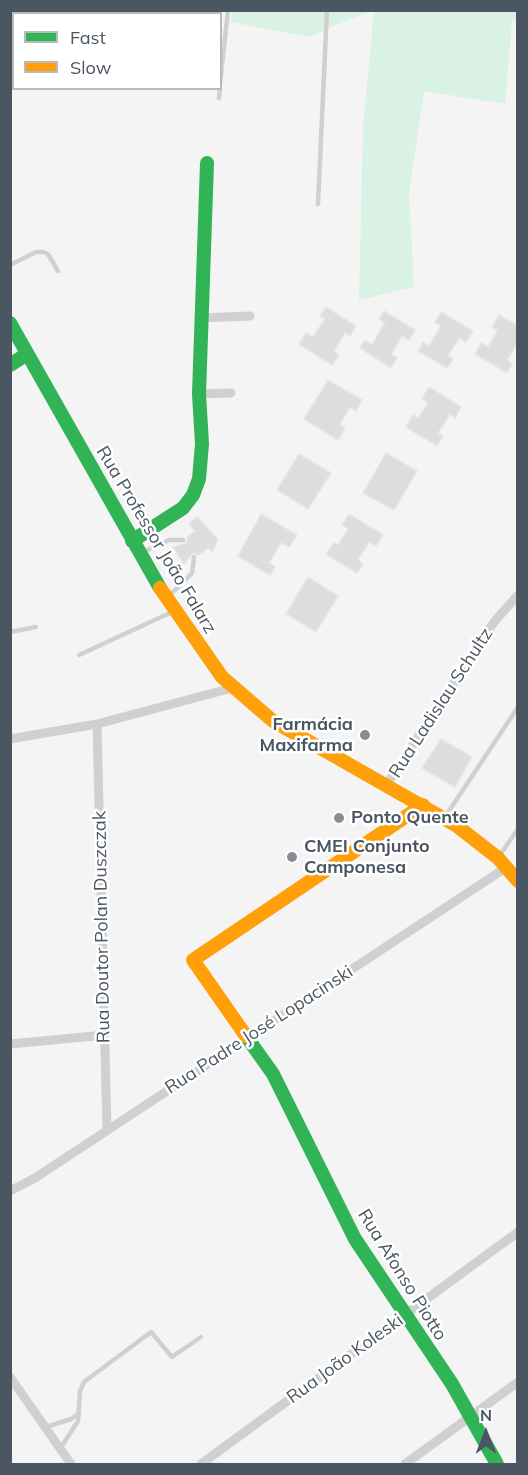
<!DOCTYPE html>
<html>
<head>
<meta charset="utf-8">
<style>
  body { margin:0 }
  #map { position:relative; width:528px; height:1475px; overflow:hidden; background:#f4f4f4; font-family:Mulish,sans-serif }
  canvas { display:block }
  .frame { position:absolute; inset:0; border:12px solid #4a5661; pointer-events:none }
  .legend { position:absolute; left:12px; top:12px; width:210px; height:78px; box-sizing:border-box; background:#fff; border:2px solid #b7bbc0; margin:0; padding:8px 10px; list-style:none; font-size:18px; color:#4a5661 }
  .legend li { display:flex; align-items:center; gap:12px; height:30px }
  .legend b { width:30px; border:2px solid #b7bbc0 }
  .north { position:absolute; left:456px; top:1403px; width:60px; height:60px; -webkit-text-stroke:4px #fff; paint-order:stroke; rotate:0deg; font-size:16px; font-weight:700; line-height:24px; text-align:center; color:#4a5661 }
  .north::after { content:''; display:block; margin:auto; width:21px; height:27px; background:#4a5661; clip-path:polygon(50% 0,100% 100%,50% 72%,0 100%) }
</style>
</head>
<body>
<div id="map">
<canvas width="528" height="1475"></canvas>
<div class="frame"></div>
<ul class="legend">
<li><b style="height:8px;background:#30b455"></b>Fast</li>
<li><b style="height:8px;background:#ff9f0a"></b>Slow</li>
</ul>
<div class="north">N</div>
</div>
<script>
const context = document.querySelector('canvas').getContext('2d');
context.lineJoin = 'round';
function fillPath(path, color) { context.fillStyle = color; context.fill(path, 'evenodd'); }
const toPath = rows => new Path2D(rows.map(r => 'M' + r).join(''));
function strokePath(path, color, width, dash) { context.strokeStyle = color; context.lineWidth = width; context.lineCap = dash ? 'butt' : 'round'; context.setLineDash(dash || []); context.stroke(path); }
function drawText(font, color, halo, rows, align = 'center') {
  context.font = font + ' Mulish,sans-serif'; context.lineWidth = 5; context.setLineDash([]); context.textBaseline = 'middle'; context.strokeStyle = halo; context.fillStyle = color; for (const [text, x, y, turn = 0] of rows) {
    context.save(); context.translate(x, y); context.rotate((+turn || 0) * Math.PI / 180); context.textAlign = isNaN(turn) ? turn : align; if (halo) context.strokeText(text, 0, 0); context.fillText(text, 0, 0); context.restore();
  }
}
const green = toPath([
  [232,11,369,11,309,37,230,22],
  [374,11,517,11,517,20,512,22,505,104,424,91,409,193,414,287,359,300,363,127]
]);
const building = toPath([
  [326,307,356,326,350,336,345,333,334,351,339,355,332,365,299,344,306,333,313,337,325,319,320,316,326,307],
  [384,311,415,330,409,340,402,336,391,354,397,358,391,368,360,348,365,340,372,345,385,323,379,319,384,311],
  [441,312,473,331,466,342,459,338,448,356,453,359,447,368,418,351,423,342,429,346,441,326,435,322,441,312],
  [499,315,518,326,518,342,507,360,512,364,507,373,475,354,481,343,488,347,498,330,492,327,499,315],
  [328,380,362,400,356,411,350,407,340,424,345,429,338,440,304,419,328,380],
  [429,387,461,407,455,418,450,414,438,433,443,436,437,446,406,427,413,415,418,418,428,403,422,398,429,387],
  [386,453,417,471,394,510,363,493,386,453],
  [299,454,331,473,308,509,277,490,299,454],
  [261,514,297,535,289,547,281,543,269,563,275,567,270,575,238,556,261,514],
  [349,514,383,535,376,546,369,542,358,560,363,564,357,573,326,554,334,543,338,545,348,529,342,525,349,514],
  [198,517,218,540,212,552,209,548,198,555,193,553,184,564,173,547,187,543,187,537,195,531,189,523,198,517],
  [308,577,338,596,316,632,286,614,308,577],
  [441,739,472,757,455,787,422,768,441,739]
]);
const lane = toPath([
  [220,84,228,10],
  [219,98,220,88],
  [318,204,327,10],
  [10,265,36,252,43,252,48,254,58,271],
  [141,553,169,540,183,540],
  [168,597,192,573,194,557],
  [10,632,36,627],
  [79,655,172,612],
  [445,817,518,707],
  [499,856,518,829],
  [46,1427,71,1419,79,1413],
  [60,1449,78,1421,80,1391,84,1382,151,1332,172,1357,201,1337]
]);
const street = toPath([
  [201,318,250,316],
  [199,394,231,393],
  [97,724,107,1131],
  [10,739,97,724,232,688],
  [387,784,494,622,518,595],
  [10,1044,105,1035],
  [10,1191,35,1178,507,867],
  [10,1377,71,1464],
  [201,1464,518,1232],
  [405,1464,518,1382]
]);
const fast = toPath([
  [10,323,160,588],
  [10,365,27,354],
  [132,541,183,508,193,495,199,479,202,444,199,394,207,163],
  [246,1036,273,1074,355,1239,452,1384,497,1464]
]);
const slow = toPath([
  [160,588,222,677,273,721,457,826,498,858,518,881],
  [246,1036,193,960,423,805]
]);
const markers = [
  [365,735,6,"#868d94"],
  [339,818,6,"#868d94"],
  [292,857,6,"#868d94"]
];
const streetNames = [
  ["Rua Professor João Falarz",156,540,59],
  ["Rua Ladislau Schultz",441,703,-57],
  ["Rua Doutor Polan Duszczak",102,927,-91],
  ["Rua Padre José Lopacinski",259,1030,-33],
  ["Rua Afonso Piotto",402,1275,58],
  ["Rua João Koleski",345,1359,-36]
];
const poiNames = [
  ["Farmácia",353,725,"right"],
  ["Maxifarma",353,746,"right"],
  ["Ponto Quente",351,818],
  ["CMEI Conjunto",304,847],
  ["Camponesa",304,868]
];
fillPath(green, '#d9f2e3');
fillPath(building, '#ddddde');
strokePath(building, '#e5e6e7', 1.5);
strokePath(lane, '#ced0d2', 4.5);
strokePath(street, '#ced0d2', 9);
strokePath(fast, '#30b455', 14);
strokePath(slow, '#ff9f0a', 14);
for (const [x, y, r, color] of markers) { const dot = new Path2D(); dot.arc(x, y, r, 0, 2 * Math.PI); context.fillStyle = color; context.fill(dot); strokePath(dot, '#fff', 2); }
drawText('18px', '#4a5661', '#fff', streetNames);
drawText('bold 18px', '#4a5661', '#fff', poiNames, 'left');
</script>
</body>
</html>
